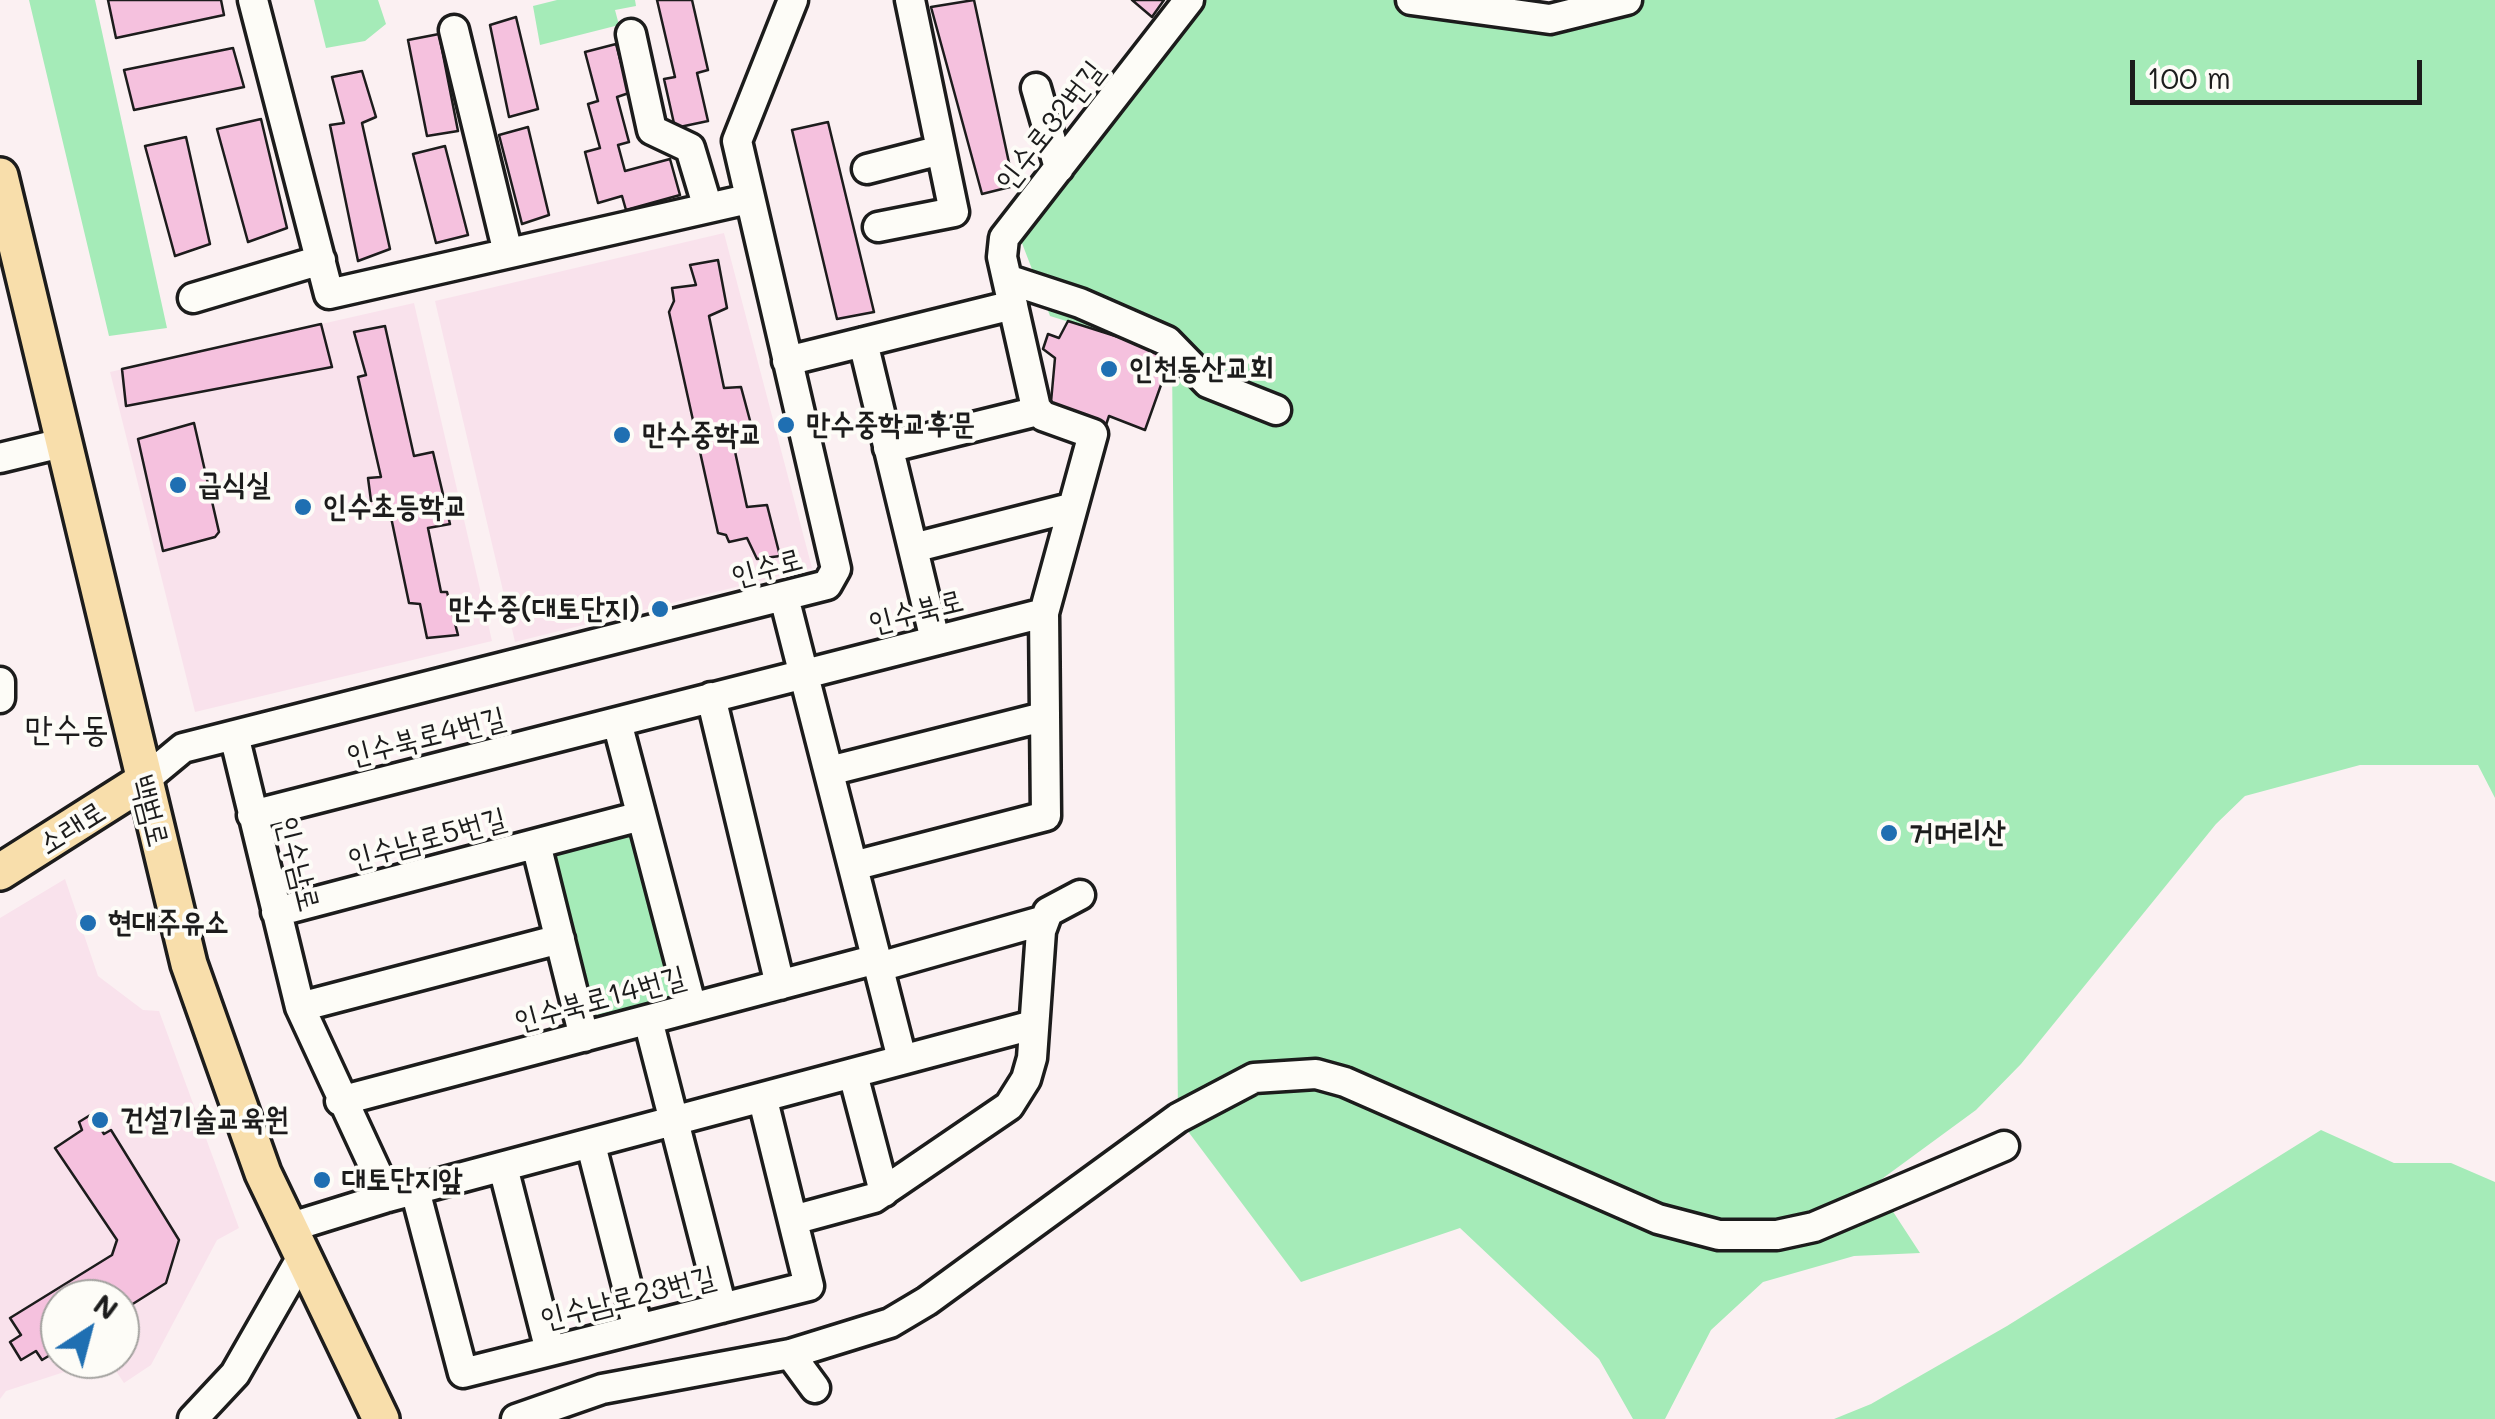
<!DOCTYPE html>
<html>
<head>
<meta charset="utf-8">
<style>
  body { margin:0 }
  #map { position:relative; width:2495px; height:1419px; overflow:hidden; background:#fbf0f2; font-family:Mali,sans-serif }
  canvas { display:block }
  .north { position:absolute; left:40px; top:1279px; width:100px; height:100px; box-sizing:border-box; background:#fdfcf7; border:2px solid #a3a29f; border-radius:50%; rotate:36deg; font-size:28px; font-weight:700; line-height:40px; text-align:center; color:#1c1c1c }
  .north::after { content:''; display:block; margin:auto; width:35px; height:45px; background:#1f6fb2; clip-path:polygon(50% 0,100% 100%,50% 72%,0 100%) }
  .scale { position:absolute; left:2130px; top:60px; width:292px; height:45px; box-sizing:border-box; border:5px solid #1c1c1c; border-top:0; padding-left:12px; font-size:30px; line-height:35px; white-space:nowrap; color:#1c1c1c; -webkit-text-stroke:8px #fdfcf7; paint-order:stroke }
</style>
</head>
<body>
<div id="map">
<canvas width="2495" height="1419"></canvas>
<div class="north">N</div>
<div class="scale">100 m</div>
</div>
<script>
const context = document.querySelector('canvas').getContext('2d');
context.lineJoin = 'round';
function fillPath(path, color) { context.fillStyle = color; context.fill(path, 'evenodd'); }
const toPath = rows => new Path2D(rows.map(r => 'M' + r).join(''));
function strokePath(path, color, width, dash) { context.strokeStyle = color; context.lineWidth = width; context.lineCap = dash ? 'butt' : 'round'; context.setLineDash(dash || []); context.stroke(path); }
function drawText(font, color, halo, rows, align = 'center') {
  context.font = font + ' Mali,"Poor Story",sans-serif'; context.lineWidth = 8; context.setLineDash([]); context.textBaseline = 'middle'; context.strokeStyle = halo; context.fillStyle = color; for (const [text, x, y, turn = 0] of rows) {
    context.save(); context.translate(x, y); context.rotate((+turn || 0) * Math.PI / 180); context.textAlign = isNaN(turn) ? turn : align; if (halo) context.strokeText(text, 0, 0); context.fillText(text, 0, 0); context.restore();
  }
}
const built = toPath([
  [724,233,812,568,515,642,435,301],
  [414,303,492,641,195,712,110,372],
  [65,879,98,976,143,1010,159,1011,239,1228,217,1240,151,1365,124,1383,108,1359,120,1359,120,1299,60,1299,60,1359,104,1359,6,1391,0,1399,0,918]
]);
const green = toPath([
  [29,0,95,0,167,328,109,336],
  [314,0,378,0,386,24,365,41,326,48],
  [557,0,635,0,636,6,615,10,619,25,540,45,533,6],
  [1189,0,1450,0,1532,17,1604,0,2495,0,2495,798,2478,765,2360,765,2245,796,2216,824,2021,1064,1976,1110,1875,1184,1920,1253,1854,1256,1763,1282,1711,1330,1665,1419,1633,1419,1599,1359,1460,1228,1301,1282,1178,1118,1172,354,1050,316,1015,225],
  [641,816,692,1008,584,1037,536,844],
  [2321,1130,2394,1163,2451,1163,2495,1182,2495,1419,1834,1419,1871,1404,2007,1326]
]);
const building = toPath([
  [108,0,221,0,224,15,116,38,108,0],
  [657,0,692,0,708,70,697,73,708,121,675,128,664,79,675,77,657,0],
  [974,0,1014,186,982,194,931,7,974,0],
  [1132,0,1164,0,1152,17,1132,0],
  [516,17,538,109,509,117,490,25,516,17],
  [439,34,458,131,427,136,408,40,439,34],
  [616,44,629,93,617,97,629,142,618,145,625,171,670,159,680,195,626,210,622,196,598,203,585,152,600,148,588,104,598,101,585,52,616,44],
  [233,48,244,87,134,110,124,70,233,48],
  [362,71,376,117,362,123,390,249,358,261,330,125,344,123,332,77,362,71],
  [261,119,287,228,248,242,217,129,261,119],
  [828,122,874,312,837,319,792,130,828,122],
  [528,127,549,215,522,224,499,135,528,127],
  [186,137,210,244,175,256,145,146,186,137],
  [445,146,468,235,436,243,413,154,445,146],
  [718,260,727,308,709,316,724,388,741,387,752,428,731,433,747,507,767,505,780,556,757,559,747,538,729,542,726,535,718,533,669,312,674,301,672,288,696,285,690,265,718,260],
  [1068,321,1172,354,1145,430,1109,416,1104,431,1050,413,1055,358,1043,349,1048,334,1059,338,1068,321],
  [321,324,332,367,126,406,122,369,321,324],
  [385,326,414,456,433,452,450,524,428,528,441,592,447,592,458,635,427,638,420,604,409,603,387,498,371,501,368,478,381,477,358,377,366,375,354,332,385,326],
  [194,423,219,532,215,537,163,551,138,439,194,423],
  [92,1114,104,1134,111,1130,179,1240,166,1283,120,1312,120,1299,60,1299,60,1349,42,1360,36,1351,21,1360,10,1342,21,1335,10,1318,112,1255,117,1240,55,1148,82,1130,79,1122,92,1114]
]);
const minor = toPath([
  [253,0,329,294,748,199],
  [1411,0,1550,19,1627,0],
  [454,30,508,253],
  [631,34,652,130,690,148,708,208],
  [1036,88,1059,168],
  [867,169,941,150],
  [878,227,954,212,910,0],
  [1007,279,1080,303,1167,341,1208,383,1276,410],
  [193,298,321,260],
  [863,342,935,640],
  [787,361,1013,305],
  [888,448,1038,411],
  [0,458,62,443],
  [913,548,1070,508],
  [784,597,902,1059],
  [0,682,0,698],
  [711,697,780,985],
  [617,722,692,1008],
  [234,735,300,1007,388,1197],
  [829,771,1043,717],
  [142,782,183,748,827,585,836,569,737,141,793,0],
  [252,815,1044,613],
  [536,844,584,1037],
  [853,866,1046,816,1044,613,1093,434,1043,416,1036,408,1002,257,1004,238,1189,0],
  [276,912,641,816],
  [879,967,1045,920],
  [300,1007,560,939],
  [648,1020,722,1308],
  [853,1074,884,1192],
  [340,1101,877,959],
  [591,1145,638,1329],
  [503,1167,550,1351],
  [415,1190,463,1373,809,1286,763,1100],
  [793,1220,874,1198,1009,1106,1026,1079,1032,1058,1041,931,1048,912,1080,895],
  [288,1228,388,1197,1033,1025],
  [790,1354,815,1388],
  [193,1419,235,1374,302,1257],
  [516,1419,602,1389,790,1354,890,1323,927,1301,1178,1118,1254,1078,1316,1074,1345,1082,1658,1219,1719,1235,1777,1235,1814,1227,2004,1146]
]);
const major = toPath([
  [0,176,189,964,263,1173,381,1419],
  [0,872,142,782]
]);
const markers = [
  [1109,369,10,"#1f6fb2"],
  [786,425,10,"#1f6fb2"],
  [622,435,10,"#1f6fb2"],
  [178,485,10,"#1f6fb2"],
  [303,507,10,"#1f6fb2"],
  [660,609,10,"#1f6fb2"],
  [1889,833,10,"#1f6fb2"],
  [88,923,10,"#1f6fb2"],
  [100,1120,10,"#1f6fb2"],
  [322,1180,10,"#1f6fb2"]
];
const streetNames = [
  ["인수로32번길",1050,126,-52],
  ["인수로",767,568,-15],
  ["인수북로",916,612,-14],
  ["인수북로4번길",426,737,-14],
  ["백범로",150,811,76],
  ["소래로",72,828,-32],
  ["인수남로5번길",427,839,-15],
  ["인수남로",298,864,76],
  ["인수북로14번길",600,999,-15],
  ["인수남로23번길",628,1298,-14]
];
const poiNames = [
  ["인천동산교회",1129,369],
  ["만수중학교후문",806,425],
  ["만수중학교",642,435],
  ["급식실",198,485],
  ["인수초등학교",323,507],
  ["만수중(대토단지)",640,609,"right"],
  ["거머리산",1909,833],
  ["현대주유소",108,923],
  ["건설기술교육원",120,1120],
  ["대토단지앞",342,1180]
];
const quarterNames = [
  ["만수동",67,730]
];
fillPath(built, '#f9e2ec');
fillPath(green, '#a5ebb8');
fillPath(building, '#f5c1de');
strokePath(building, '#1c1c1c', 2.5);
strokePath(minor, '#1c1c1c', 35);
strokePath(major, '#1c1c1c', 42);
strokePath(minor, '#fdfcf7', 28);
strokePath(major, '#f8deab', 35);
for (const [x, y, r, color] of markers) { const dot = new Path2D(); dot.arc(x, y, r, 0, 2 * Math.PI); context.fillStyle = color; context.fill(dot); strokePath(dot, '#fdfcf7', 4); }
drawText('30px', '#1c1c1c', '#fdfcf7', streetNames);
drawText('bold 30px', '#1c1c1c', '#fdfcf7', poiNames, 'left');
drawText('35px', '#1c1c1c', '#fdfcf7', quarterNames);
</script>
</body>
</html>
